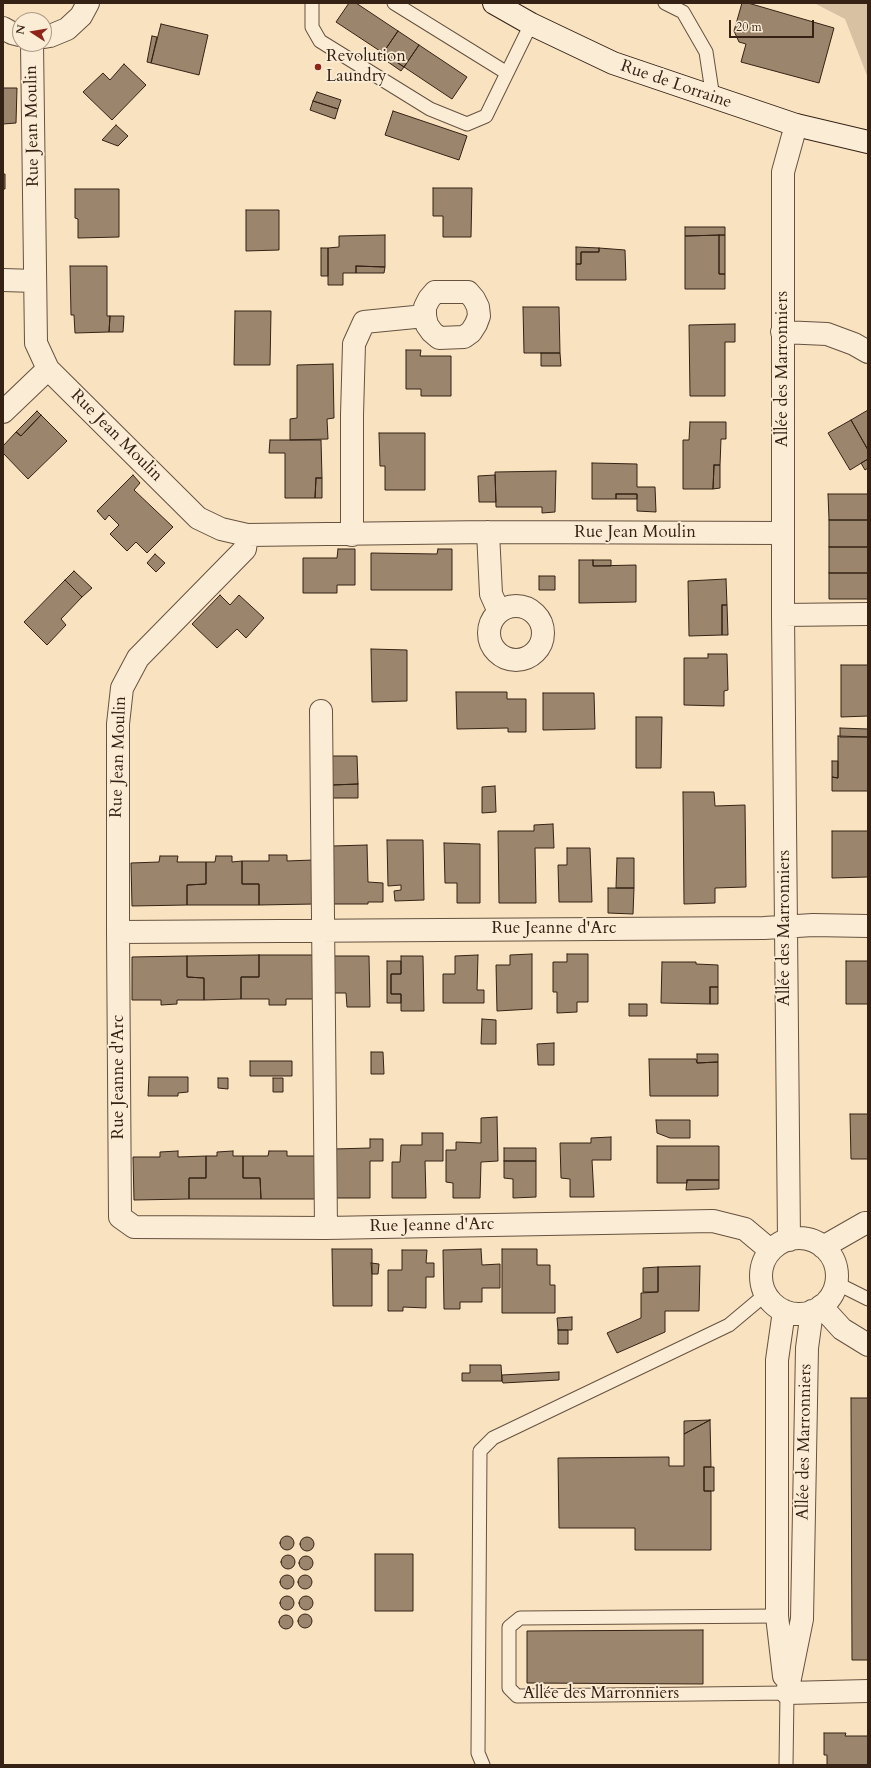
<!DOCTYPE html>
<html>
<head>
<meta charset="utf-8">
<style>
  body { margin:0 }
  #map { position:relative; width:871px; height:1768px; overflow:hidden; background:#f9e2c0; font-family:Cardo,serif }
  canvas { display:block }
  .frame { position:absolute; inset:0; border:4px solid #352214; pointer-events:none }
  .north { position:absolute; left:12px; top:12px; width:40px; height:40px; box-sizing:border-box; background:#fbecd6; border:1px solid #ac9b88; border-radius:50%; rotate:282deg; font-size:11px; font-weight:700; line-height:16px; text-align:center; color:#352214 }
  .north::after { content:''; display:block; margin:auto; width:14px; height:18px; background:#8f2418; clip-path:polygon(50% 0,100% 100%,50% 72%,0 100%) }
  .scale { position:absolute; left:729px; top:20px; width:85px; height:18px; box-sizing:border-box; border:2px solid #352214; border-top:0; padding-left:5px; font-size:12px; line-height:14px; white-space:nowrap; color:#352214; -webkit-text-stroke:3px #fbecd6; paint-order:stroke }
</style>
</head>
<body>
<div id="map">
<canvas width="871" height="1768"></canvas>
<div class="frame"></div>
<div class="north">N</div>
<div class="scale">20 m</div>
</div>
<script>
const context = document.querySelector('canvas').getContext('2d');
context.lineJoin = 'round';
function fillPath(path, color) { context.fillStyle = color; context.fill(path, 'evenodd'); }
const toPath = rows => new Path2D(rows.map(r => 'M' + r).join(''));
function strokePath(path, color, width, dash) { context.strokeStyle = color; context.lineWidth = width; context.lineCap = dash ? 'butt' : 'round'; context.setLineDash(dash || []); context.stroke(path); }
function drawText(font, color, halo, rows, align = 'center') {
  context.font = font + ' Cardo,serif'; context.lineWidth = 3.5; context.setLineDash([]); context.textBaseline = 'middle'; context.strokeStyle = halo; context.fillStyle = color; for (const [text, x, y, turn = 0] of rows) {
    context.save(); context.translate(x, y); context.rotate((+turn || 0) * Math.PI / 180); context.textAlign = isNaN(turn) ? turn : align; if (halo) context.strokeText(text, 0, 0); context.fillText(text, 0, 0); context.restore();
  }
}
const green = toPath([
  [814,3,868,3,868,78,845,19]
]);
const building = toPath([
  [349,3,356,3,398,31,383,53,336,22,349,3],
  [742,3,748,3,834,28,819,83,741,62,746,44,739,42,734,31,742,3],
  [161,24,208,35,199,75,151,63,161,24],
  [398,31,419,45,404,67,383,53,398,31],
  [152,36,157,37,151,63,147,62,152,36],
  [419,45,467,77,452,99,404,67,419,45],
  [383,53,404,67,401,71,381,57,383,53],
  [124,64,146,85,112,120,83,92,103,73,110,80,124,64],
  [3,88,17,88,16,123,3,124,3,88],
  [317,92,341,100,338,109,313,101,317,92],
  [313,101,338,109,335,119,310,110,313,101],
  [393,111,467,136,459,160,385,135,393,111],
  [116,125,128,136,118,146,102,140,116,125],
  [3,174,5,174,5,189,3,189,3,174],
  [433,188,472,188,471,237,443,237,443,216,433,216,433,188],
  [75,189,119,189,119,237,78,238,78,219,75,218,75,189],
  [246,210,279,210,279,250,246,251,246,210],
  [685,227,725,227,725,235,685,236,685,227],
  [385,235,385,267,356,266,356,273,343,273,343,285,328,285,328,248,339,247,339,236,385,235],
  [719,235,725,235,725,274,719,274,719,235],
  [719,235,719,274,725,274,725,289,685,289,685,236,719,235],
  [576,247,599,248,599,252,581,252,581,264,576,264,576,247],
  [321,248,328,248,328,276,321,276,321,248],
  [599,248,625,250,626,280,576,280,576,264,581,264,581,252,599,252,599,248],
  [70,266,107,266,107,316,110,316,109,332,75,333,74,315,71,315,70,266],
  [356,266,385,267,384,273,356,273,356,266],
  [523,307,559,307,560,353,524,353,523,307],
  [235,311,271,311,270,365,234,365,235,311],
  [110,316,124,316,123,332,109,332,110,316],
  [735,324,735,342,725,342,725,396,690,396,689,325,735,324],
  [406,350,421,350,420,356,451,356,451,396,421,396,421,389,406,389,406,350],
  [541,353,560,353,561,366,541,366,541,353],
  [333,364,334,418,327,419,328,439,290,440,290,419,297,418,297,365,333,364],
  [868,410,868,450,851,420,868,410],
  [37,411,41,415,21,436,16,432,37,411],
  [41,415,67,441,28,479,3,453,3,446,16,432,21,436,41,415],
  [851,420,868,450,868,459,850,470,828,433,851,420],
  [690,422,726,422,726,439,721,439,720,465,714,465,713,489,683,489,683,440,689,440,690,422],
  [379,433,425,433,425,490,385,490,385,466,380,466,379,433],
  [270,440,321,440,322,478,316,478,315,498,285,498,285,453,269,453,270,440],
  [868,459,868,468,865,470,861,463,868,459],
  [592,463,637,464,637,487,655,487,656,512,637,511,637,494,616,494,616,499,592,499,592,463],
  [714,465,720,465,720,488,713,489,714,465],
  [556,471,555,512,542,513,542,507,496,507,495,472,556,471],
  [133,475,140,483,134,490,173,527,147,553,136,542,127,551,110,534,119,525,109,515,105,520,97,511,133,475],
  [495,475,496,502,479,502,478,476,495,475],
  [316,478,322,478,322,498,315,498,316,478],
  [616,494,637,494,637,499,616,499,616,494],
  [828,494,868,494,868,520,829,520,828,494],
  [829,520,868,520,868,547,829,547,829,520],
  [829,547,868,547,868,573,829,573,829,547],
  [338,549,355,549,355,585,337,585,337,593,303,593,303,558,337,558,338,549],
  [438,549,452,549,452,590,371,590,371,553,437,554,438,549],
  [155,554,165,563,156,572,147,563,155,554],
  [579,560,593,560,593,566,636,565,636,602,579,603,579,560],
  [593,560,611,560,611,566,593,566,593,560],
  [74,571,92,588,82,597,65,580,74,571],
  [829,573,868,573,868,599,829,599,829,573],
  [539,576,555,576,555,590,539,590,539,576],
  [726,579,727,605,722,605,722,635,689,636,688,581,726,579],
  [65,580,82,597,61,619,66,625,47,645,24,622,65,580],
  [220,595,230,605,239,595,264,618,246,638,237,629,217,648,192,624,220,595],
  [722,605,727,605,728,635,722,635,722,605],
  [371,649,407,650,407,701,372,702,371,649],
  [708,654,727,654,728,690,724,691,724,706,684,705,684,658,708,658,708,654],
  [841,665,868,665,868,716,841,717,841,665],
  [456,692,507,692,507,699,526,699,526,732,508,732,508,728,457,729,456,692],
  [543,693,594,693,595,729,543,730,543,693],
  [636,717,662,717,661,768,636,768,636,717],
  [840,728,868,729,868,737,840,737,840,728],
  [838,736,868,737,868,791,832,791,832,777,838,778,838,736],
  [331,756,357,756,358,784,332,785,331,756],
  [832,761,838,761,838,778,832,777,832,761],
  [358,784,358,798,332,798,332,785,358,784],
  [495,786,496,812,482,813,482,787,495,786],
  [683,792,714,792,715,806,745,805,746,887,715,888,715,903,684,904,683,792],
  [553,824,554,848,535,848,536,903,499,903,498,831,534,831,534,825,553,824],
  [832,831,868,831,868,877,832,878,832,831],
  [387,840,423,840,424,900,395,901,394,891,401,890,401,885,388,886,387,840],
  [444,843,480,844,480,903,457,903,457,883,445,883,444,843],
  [367,845,368,882,383,883,383,902,368,902,368,904,333,904,332,846,367,845],
  [567,848,590,848,592,902,559,902,558,865,567,865,567,848],
  [269,855,287,855,287,861,313,860,314,904,259,905,259,884,242,884,242,861,269,861,269,855],
  [160,856,178,856,177,862,206,862,206,884,187,885,187,905,132,906,131,863,159,862,160,856],
  [216,856,232,856,232,862,242,861,242,884,259,884,259,905,187,905,187,885,206,884,206,862,215,862,216,856],
  [617,858,634,858,634,888,616,888,617,858],
  [608,888,634,888,633,914,608,913,608,888],
  [532,954,532,1009,497,1011,496,965,510,965,510,955,532,954],
  [567,954,588,954,588,1002,577,1002,577,1012,557,1013,557,992,553,992,553,962,567,962,567,954],
  [259,955,313,955,314,999,286,999,286,1005,269,1005,269,999,241,999,241,977,259,977,259,955],
  [259,955,259,977,241,977,241,999,204,1000,204,978,187,977,187,956,259,955],
  [478,955,477,990,484,990,484,1003,443,1003,443,974,455,974,455,956,478,955],
  [187,956,187,977,204,978,204,1000,177,1000,177,1004,161,1005,161,1000,132,1000,132,957,187,956],
  [332,956,369,956,370,1007,347,1007,346,993,333,993,332,956],
  [401,956,423,956,424,1011,401,1011,401,994,391,994,391,974,401,974,401,956],
  [387,961,401,961,401,974,391,974,391,994,401,994,401,1003,387,1003,387,961],
  [846,961,868,961,868,1004,846,1004,846,961],
  [662,962,696,962,696,964,718,965,718,987,710,987,710,1004,661,1003,662,962],
  [710,987,718,987,718,1004,710,1004,710,987],
  [629,1004,647,1004,647,1016,629,1016,629,1004],
  [482,1019,496,1020,496,1044,481,1044,482,1019],
  [554,1043,554,1065,538,1065,537,1044,554,1043],
  [371,1052,383,1052,384,1074,371,1074,371,1052],
  [697,1054,718,1054,718,1062,697,1063,697,1054],
  [649,1059,696,1059,697,1063,718,1062,718,1096,650,1096,649,1059],
  [250,1061,292,1061,292,1076,250,1076,250,1061],
  [149,1077,188,1077,188,1092,178,1093,178,1096,148,1096,149,1077],
  [218,1078,228,1078,228,1089,218,1088,218,1078],
  [273,1078,283,1078,283,1092,273,1092,273,1078],
  [850,1114,868,1114,868,1159,851,1159,850,1114],
  [497,1117,498,1161,481,1162,480,1198,453,1198,453,1183,446,1182,446,1150,456,1150,456,1142,481,1143,481,1118,497,1117],
  [656,1120,690,1120,690,1138,670,1138,657,1133,656,1120],
  [422,1133,443,1133,443,1161,425,1161,426,1198,392,1198,392,1162,400,1162,401,1145,422,1145,422,1133],
  [611,1137,611,1160,592,1160,594,1197,570,1197,570,1179,561,1178,560,1143,591,1143,591,1138,611,1137],
  [370,1139,383,1139,383,1161,370,1161,370,1198,334,1198,334,1149,370,1148,370,1139],
  [657,1146,719,1146,719,1180,687,1180,687,1183,657,1183,657,1146],
  [504,1148,536,1148,536,1161,504,1161,504,1148],
  [178,1151,178,1157,206,1156,206,1178,189,1178,189,1199,134,1200,133,1157,160,1157,160,1152,178,1151],
  [233,1151,233,1156,243,1156,243,1178,260,1178,261,1199,189,1199,189,1178,206,1178,206,1156,217,1156,217,1152,233,1151],
  [269,1151,287,1151,287,1156,316,1156,316,1199,261,1199,260,1178,243,1178,243,1156,268,1156,269,1151],
  [504,1161,536,1161,536,1197,513,1198,513,1179,504,1178,504,1161],
  [687,1180,719,1180,719,1189,686,1190,687,1180],
  [332,1249,372,1249,372,1306,333,1306,332,1249],
  [481,1249,482,1265,500,1264,500,1288,482,1288,482,1302,460,1302,460,1309,444,1309,443,1250,481,1249],
  [502,1249,537,1249,537,1265,550,1265,550,1285,555,1285,555,1313,502,1313,502,1249],
  [402,1250,427,1250,426,1263,434,1263,434,1277,426,1277,426,1308,403,1307,403,1311,388,1311,388,1270,402,1270,402,1250],
  [371,1263,379,1264,378,1274,372,1274,371,1263],
  [700,1266,699,1311,665,1311,665,1332,617,1353,607,1333,641,1318,641,1293,658,1292,658,1267,700,1266],
  [658,1267,658,1292,643,1292,643,1268,658,1267],
  [572,1317,572,1330,558,1330,557,1318,572,1317],
  [558,1330,568,1330,568,1344,558,1344,558,1330],
  [470,1365,501,1365,502,1381,462,1381,462,1373,470,1373,470,1365],
  [559,1372,559,1380,503,1383,502,1381,502,1375,559,1372],
  [851,1398,868,1398,868,1660,852,1660,851,1398],
  [710,1420,711,1467,704,1467,704,1491,711,1491,711,1550,635,1550,635,1528,559,1528,558,1458,669,1457,669,1466,684,1466,684,1434,710,1420],
  [710,1420,684,1434,684,1421,710,1420],
  [704,1467,714,1467,714,1491,704,1491,704,1467],
  '280 1543a7 7 0 1 1 14 0a7 7 0 1 1-14 0Z',
  '300 1544a7 7 0 1 1 14 0a7 7 0 1 1-14 0Z',
  [375,1554,413,1554,413,1611,375,1611,375,1554],
  '281 1562a7 7 0 1 1 14 0a7 7 0 1 1-14 0Z',
  '299 1563a7 7 0 1 1 14 0a7 7 0 1 1-14 0Z',
  '280 1582a7 7 0 1 1 14 0a7 7 0 1 1-14 0Z',
  '298 1582a7 7 0 1 1 14 0a7 7 0 1 1-14 0Z',
  '299 1603a7 7 0 1 1 14 0a7 7 0 1 1-14 0Z',
  '280 1603a7 7 0 1 1 14 0a7 7 0 1 1-14 0Z',
  '298 1621a7 7 0 1 1 14 0a7 7 0 1 1-14 0Z',
  '279 1622a7 7 0 1 1 14 0a7 7 0 1 1-14 0Z',
  [703,1630,703,1684,527,1683,527,1631,703,1630],
  [824,1733,846,1733,845,1736,868,1736,868,1765,827,1765,827,1755,824,1755,824,1733]
]);
const lane = toPath([
  [312,3,312,27,320,41,430,109,467,124,486,116,531,24],
  [394,3,507,73],
  [665,3,683,12,706,52,713,98],
  [836,1283,868,1299],
  [777,1616,520,1618,509,1627,509,1688,517,1696,787,1693,786,1765],
  [483,1765,478,1753,480,1451,493,1438,729,1325,766,1294]
]);
const street = toPath([
  [3,28,12,33,20,35],
  [44,37,50,36,67,29,81,16,88,3],
  [32,44,36,343,48,369,198,518,221,529,247,535,488,532,783,533],
  [3,280,35,281],
  [435,292,468,292,474,299,478,307,479,316,476,324,471,332,464,337,439,338,432,332,427,325,425,316,425,307,429,299,435,292],
  [782,332,827,334,854,344,868,352],
  [3,412,48,369],
  [488,532,491,594,499,612],
  [352,535,352,415,354,344,364,322,425,316],
  '489 633a27 27 0 1 1 54 0a27 27 0 1 1-54 0Z',
  [783,615,868,614],
  [321,711,326,1228],
  [118,932,118,724,122,688,138,658,245,549,247,535],
  '761 1276a38 38 0 1 1 76 0a38 38 0 1 1-76 0Z',
  [789,1240,783,615,783,172,796,125],
  [823,1247,865,1223,868,1223],
  [770,1250,745,1229,713,1221,326,1228,134,1227,120,1217,118,932,764,928,813,925,868,926],
  [821,1306,842,1329,868,1345],
  [784,1311,777,1360,777,1616,784,1676],
  [787,1693,802,1619,807,1348,812,1311],
  [787,1693,868,1691]
]);
const secondary = toPath([
  [494,3,531,24,613,63,796,125,868,142]
]);
const markers = [
  [318,67,4,"#8f2418"]
];
const poiNames = [
  ["Revolution",326,57],
  ["Laundry",326,77]
];
const streetNames = [
  ["Rue de Lorraine",676,85,19],
  ["Rue Jean Moulin",33,126,-91],
  ["Allée des Marronniers",783,369,-90],
  ["Rue Jean Moulin",116,436,45],
  ["Rue Jean Moulin",635,533],
  ["Rue Jean Moulin",119,757,-88],
  ["Allée des Marronniers",785,928,-90],
  ["Rue Jeanne d'Arc",554,929],
  ["Rue Jeanne d'Arc",119,1077,-90],
  ["Rue Jeanne d'Arc",432,1226,-1],
  ["Allée des Marronniers",805,1442,-89],
  ["Allée des Marronniers",601,1694]
];
fillPath(green, '#d8c1a3');
fillPath(building, '#9b866d');
strokePath(building, '#352214', 1);
strokePath(lane, '#66523f', 15);
strokePath(street, '#66523f', 24);
strokePath(secondary, '#352214', 24);
strokePath(lane, '#fbecd6', 13);
strokePath(street, '#fbecd6', 22);
strokePath(secondary, '#fbecd6', 22);
for (const [x, y, r, color] of markers) { const dot = new Path2D(); dot.arc(x, y, r, 0, 2 * Math.PI); context.fillStyle = color; context.fill(dot); strokePath(dot, '#fbecd6', 1.5); }
drawText('17px', '#352214', '#fbecd6', poiNames, 'left');
drawText('17px', '#352214', '#fbecd6', streetNames);
</script>
</body>
</html>
